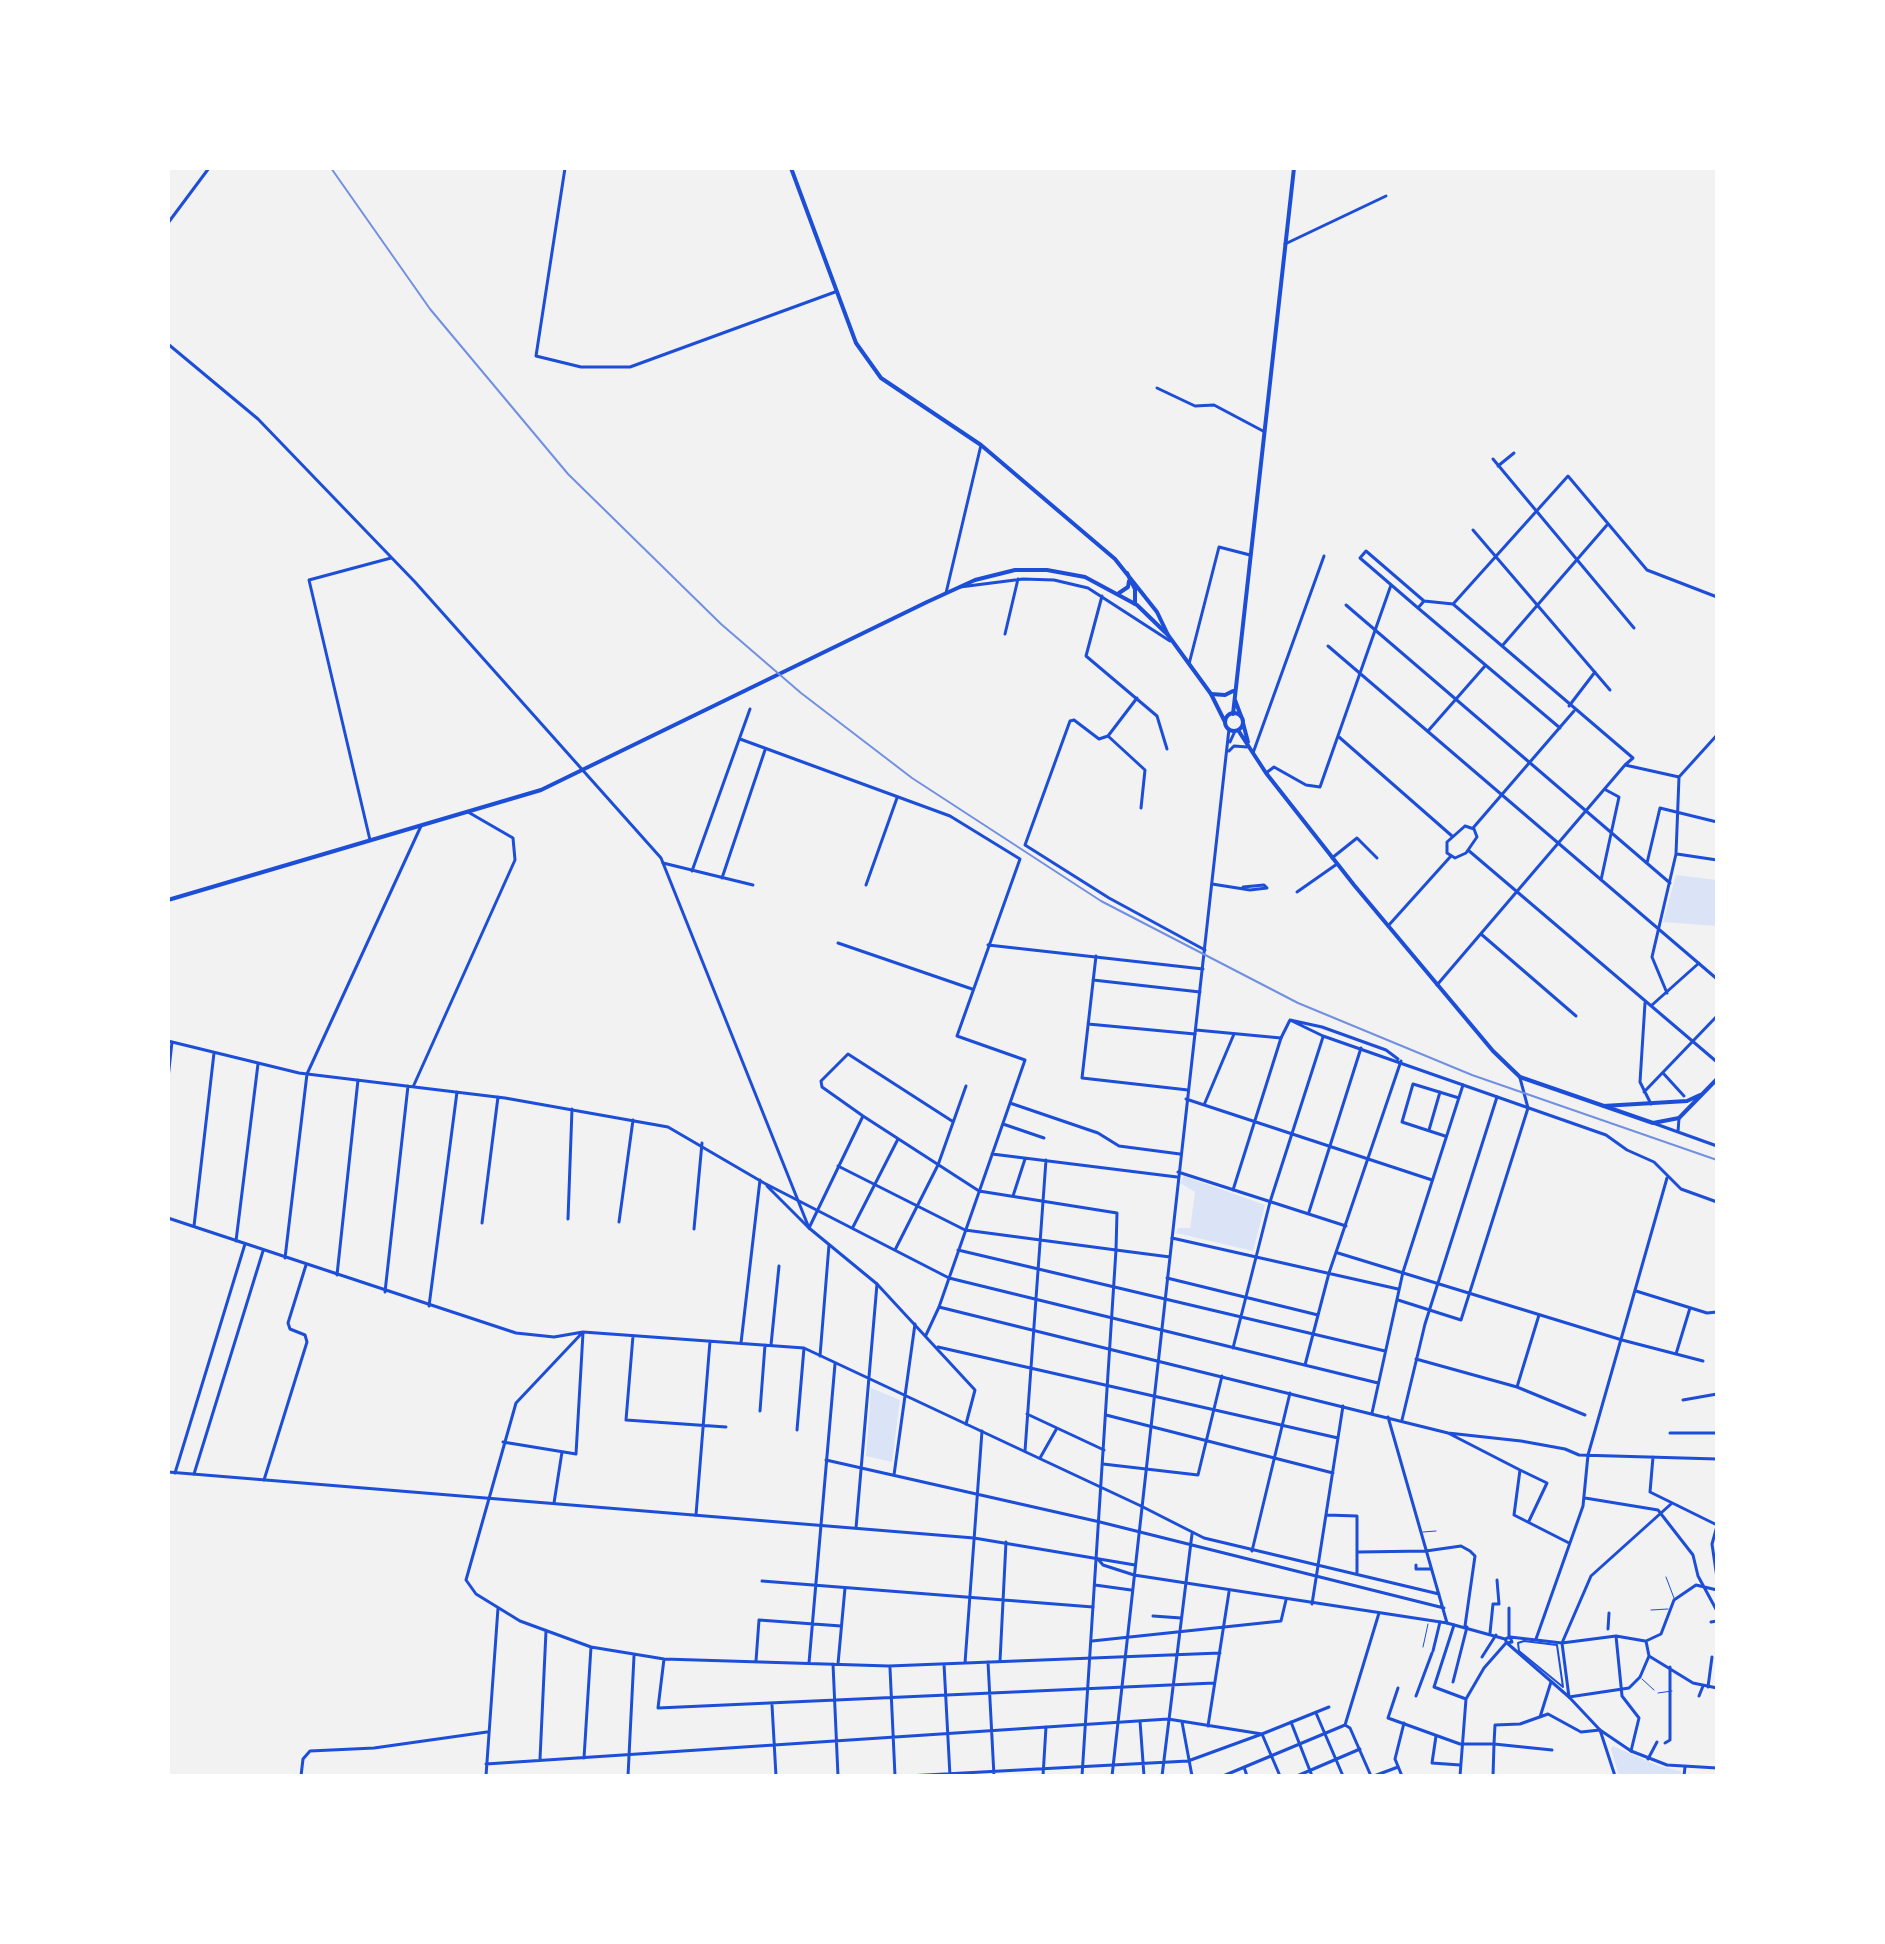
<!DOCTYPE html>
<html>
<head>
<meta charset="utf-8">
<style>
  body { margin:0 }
  #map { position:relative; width:1885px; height:1944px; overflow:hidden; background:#f2f2f2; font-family:"Open Sans",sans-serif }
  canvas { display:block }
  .frame { position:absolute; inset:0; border:170px solid #fff; pointer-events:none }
</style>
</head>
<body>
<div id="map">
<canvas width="1885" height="1944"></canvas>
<div class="frame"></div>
</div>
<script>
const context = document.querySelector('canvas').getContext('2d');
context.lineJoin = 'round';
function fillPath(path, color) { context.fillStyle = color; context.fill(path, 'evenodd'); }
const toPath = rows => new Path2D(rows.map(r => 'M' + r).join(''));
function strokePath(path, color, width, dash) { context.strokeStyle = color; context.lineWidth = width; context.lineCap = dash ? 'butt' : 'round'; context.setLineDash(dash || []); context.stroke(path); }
const green = toPath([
  [1676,875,1717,880,1717,926,1663,922],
  [1184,1176,1265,1205,1253,1251,1176,1233,1178,1228,1190,1228,1191,1222,1195,1192,1180,1183],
  [871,1388,900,1400,892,1462,866,1456],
  [1613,1746,1659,1766,1681,1771,1681,1776,1619,1776,1611,1749]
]);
const service = toPath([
  [1423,1532,1436,1531],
  [1666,1577,1674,1598],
  [1651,1610,1668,1609],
  [1423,1647,1428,1624],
  [1642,1679,1654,1690],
  [1658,1693,1672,1691]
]);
const pedestrian = toPath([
  [1524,1641,1557,1645,1563,1687,1519,1651,1518,1643,1524,1641]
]);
const minor = toPath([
  [565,168,536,356,581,367,630,367,835,292],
  [168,223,209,168],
  [1285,244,1386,196],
  [1157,388,1195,406,1214,405,1263,431],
  [1493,459,1634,628],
  [1498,466,1514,453],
  [1473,530,1610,690],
  [960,587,1023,579,1054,580,1088,588,1170,641],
  [946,593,981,445],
  [1102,596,1086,656,1157,716,1167,749],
  [1424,601,1418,608,1360,558,1366,551,1424,601,1453,604,1633,758,1625,765],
  [1454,603,1568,476,1647,570,1717,597],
  [1346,605,1670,883],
  [1418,608,1560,728],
  [1005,634,1018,579],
  [1328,646,1717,979],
  [1502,646,1607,525],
  [1189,664,1219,547,1250,555],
  [1137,698,1108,736,1099,739,1074,720,1070,721,1025,845,1109,898,1205,950],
  [1569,706,1595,672],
  [1428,731,1485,666],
  [1108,736,1145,770,1141,808],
  [1339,737,1452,836],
  [740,739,950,816,1020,859,957,1036,1025,1060,939,1307,926,1335],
  [1253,753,1324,556],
  [1266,773,1274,767,1306,785,1320,787,1391,585],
  [1465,826,1474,829,1477,837,1466,853,1455,858,1447,853,1447,842,1465,826],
  [1473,828,1574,711],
  [370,840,309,580,391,558],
  [1468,850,1717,1062],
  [1677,854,1717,860],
  [1332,858,1357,838,1377,858],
  [663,863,753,885],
  [1647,863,1660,808,1717,822],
  [692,871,750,709],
  [722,878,765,750],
  [1601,880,1619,797,1606,790],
  [1212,884,1250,890,1267,888,1264,885,1243,887],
  [866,885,897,798],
  [1297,892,1337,864],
  [1388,926,1451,856],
  [1481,934,1576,1016],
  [838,943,972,989],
  [988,945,1203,969],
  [1096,956,1082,1078,1188,1090],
  [1093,980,1200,992],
  [1437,985,1625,765,1679,777],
  [1667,993,1652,957,1676,854,1679,777,1717,735],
  [1645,1003,1640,1082,1651,1104],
  [1652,1005,1699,963],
  [1088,1024,1195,1034],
  [168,1041,299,1073,505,1098,668,1127,764,1183,949,1278,1378,1383],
  [1663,1073,1684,1096],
  [168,1078,172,1042],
  [413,1087,515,860,513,838,468,812],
  [1644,1092,1717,1016],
  [1186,1099,1432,1180],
  [1010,1103,1098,1133,1119,1146,1180,1154],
  [1204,1105,1234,1034],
  [1653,1123,1717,1146],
  [1003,1124,1044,1138],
  [1429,1130,1440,1092],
  [1678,1132,1679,1118],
  [1445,1136,1402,1122,1413,1084,1459,1098],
  [992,1154,1177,1177],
  [838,1166,965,1230,1116,1250,1117,1213,979,1191,863,1116,822,1087,821,1081,848,1054,952,1121],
  [1178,1172,1346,1226],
  [767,1186,809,1228,863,1116],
  [1233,1190,1281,1038],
  [1013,1196,1025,1159],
  [1309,1212,1361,1048],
  [168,1218,516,1333,554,1337,583,1332,804,1348,966,1424],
  [568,1219,572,1109],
  [619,1222,633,1120],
  [482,1223,498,1097],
  [194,1226,214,1053],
  [853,1227,898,1139],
  [694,1229,702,1143],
  [1172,1238,1398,1289],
  [236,1241,258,1064],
  [895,1250,938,1165,966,1086],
  [958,1250,1385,1351],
  [1338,1253,1622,1340,1703,1361],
  [285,1258,307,1074,421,826],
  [337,1275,358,1080],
  [1167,1278,1318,1315],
  [1636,1291,1707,1313,1717,1312],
  [385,1292,408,1086],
  [1398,1300,1461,1320,1528,1108,1520,1078],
  [429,1306,457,1092],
  [939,1307,1448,1433,1521,1441,1565,1449,1579,1455,1717,1459],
  [583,1332,516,1403,466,1580,476,1594,520,1621,591,1647,664,1659,889,1666,1220,1653],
  [633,1336,626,1420,726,1427],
  [741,1343,760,1180],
  [771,1345,779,1266],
  [938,1347,1338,1438],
  [1233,1348,1270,1202,1323,1037],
  [1676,1354,1690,1308],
  [820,1356,829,1245],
  [1416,1359,1517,1387,1585,1415],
  [1305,1365,1329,1273,1401,1061],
  [1517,1387,1539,1315],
  [1683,1400,1717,1394],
  [760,1411,765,1345],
  [1372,1413,1403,1272,1463,1085],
  [1027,1414,1104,1450],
  [1106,1415,1333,1473],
  [1388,1417,1447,1623],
  [1402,1420,1425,1324,1497,1097],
  [797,1430,804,1348],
  [1448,1433,1520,1470,1514,1515,1569,1543],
  [1670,1433,1717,1433],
  [503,1442,576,1454,583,1333],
  [1025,1451,1046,1160],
  [1653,1457,1650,1492,1717,1525],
  [1040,1458,1057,1428],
  [826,1460,1100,1522,1444,1608],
  [1103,1464,1198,1475,1222,1376],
  [1520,1470,1547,1483,1529,1521],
  [175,1473,245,1244],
  [194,1474,263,1251],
  [894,1475,915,1324],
  [264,1480,307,1342,305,1335,290,1329,288,1323,306,1265],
  [1585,1498,1658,1510,1693,1555,1698,1576,1717,1611],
  [554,1503,562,1452],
  [1141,1506,1204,1538,1439,1594],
  [696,1515,710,1341],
  [1327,1515,1357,1516,1357,1572],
  [1717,1526,1712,1544,1717,1578],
  [856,1528,877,1284],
  [1252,1551,1290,1393],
  [1358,1552,1426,1551,1461,1546,1470,1551,1475,1556,1465,1626],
  [1416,1565,1416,1569,1431,1569],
  [762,1581,1093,1607],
  [1312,1604,1343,1406],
  [1153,1616,1181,1618],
  [1711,1622,1717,1621],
  [1454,1625,1434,1687,1466,1699],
  [1608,1629,1609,1613],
  [1490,1633,1493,1604,1499,1604,1497,1580],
  [1509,1636,1509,1608],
  [1616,1636,1622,1696,1639,1718,1631,1751],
  [1536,1639,1583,1506,1588,1455,1667,1178],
  [1092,1641,1281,1621,1286,1600],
  [1562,1643,1591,1576,1671,1504],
  [1562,1643,1569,1697,1629,1688,1640,1677,1649,1656],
  [1562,1643,1616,1636,1645,1641],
  [1433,1651,1440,1622],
  [1649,1656,1646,1641,1661,1634,1674,1600,1696,1585,1717,1590],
  [1649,1656,1693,1683,1717,1688],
  [1482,1657,1496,1635],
  [664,1659,658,1708,1214,1683],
  [756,1661,759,1620,841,1626],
  [1000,1661,1006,1542],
  [988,1662,994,1776],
  [809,1663,835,1364],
  [965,1663,982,1431],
  [833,1664,838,1776],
  [838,1664,845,1588],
  [944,1664,950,1776],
  [890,1668,895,1776],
  [1453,1682,1467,1627],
  [1708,1687,1712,1657],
  [1398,1688,1388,1718,1460,1744,1494,1744,1495,1725,1520,1724,1548,1714,1581,1732,1600,1730],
  [1416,1696,1432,1653],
  [1699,1696,1703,1686],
  [772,1705,776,1776],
  [1316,1713,1343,1776],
  [1540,1717,1551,1682],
  [1140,1721,1144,1776],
  [1182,1722,1192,1776],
  [1291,1722,1312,1776],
  [1345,1725,1379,1613],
  [1345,1725,1350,1728,1371,1776],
  [1208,1726,1229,1592],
  [1436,1736,1432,1763,1460,1765],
  [1665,1743,1670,1740,1670,1667],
  [584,1758,591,1647],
  [540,1759,546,1631],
  [1648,1759,1657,1742],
  [486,1764,1168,1719,1262,1734,1329,1707],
  [1244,1767,1247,1776],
  [301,1776,303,1759,310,1751,374,1748,487,1732],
  [486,1776,498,1608],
  [628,1776,634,1656],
  [907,1776,1188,1761,1262,1734,1280,1776],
  [1043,1776,1046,1727],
  [1162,1776,1192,1534],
  [1223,1776,1345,1725],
  [1297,1776,1360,1749],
  [1374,1776,1398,1767],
  [1402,1776,1395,1759,1404,1723],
  [1460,1776,1466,1699,1484,1668,1506,1643],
  [1493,1776,1494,1744,1552,1750]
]);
const tertiary = toPath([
  [168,344,258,419,415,582,661,858,809,1228,877,1284,975,1390,966,1424,1141,1506],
  [1230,742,1235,731],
  [1229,751,1234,746,1247,747],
  [1290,1020,1323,1036,1606,1135,1627,1150,1654,1162,1681,1189,1717,1202],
  [1290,1020,1322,1027,1386,1050,1398,1059],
  [1196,1030,1281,1038,1290,1020],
  [168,1472,974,1538,1135,1565],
  [1097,1558,1103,1565,1134,1575,1447,1623,1505,1639],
  [1095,1585,1131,1590],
  [1510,1637,1562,1643],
  [1510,1637,1512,1642,1507,1643,1505,1639,1510,1637],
  [1507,1643,1569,1697,1600,1730,1631,1751,1667,1765,1717,1768],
  [1600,1730,1615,1776],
  [1082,1776,1116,1250,1170,1257],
  [1112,1776,1229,729],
  [1684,1776,1685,1767]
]);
const secondary = toPath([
  [791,168,856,343,881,378,981,445,1115,559,1157,612,1168,635],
  [1127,573,1135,589,1135,604],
  [1119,593,1128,587,1129,581],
  [1211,694,1225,695,1233,691],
  [1235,700,1241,716],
  [1233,714,1294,168]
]);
const primary = toPath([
  '1225 722a9 9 0 1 1 18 0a9 9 0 1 1-18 0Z',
  [1243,723,1248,742],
  [1238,730,1266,773,1354,885,1493,1051,1520,1077,1653,1123,1679,1118,1717,1079],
  [168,900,541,790,927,602,975,580,1015,570,1047,570,1085,577,1137,605,1168,635,1211,694,1225,722],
  [1603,1106,1687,1101,1700,1095]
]);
const rail = toPath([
  [331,168,430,309,568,474,721,624,801,693,912,778,1101,901,1298,1003,1472,1075,1717,1160]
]);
fillPath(green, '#dbe4f7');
strokePath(service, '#1d4ed8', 1);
strokePath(pedestrian, '#1d4ed8', 2);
strokePath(minor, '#1d4ed8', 3);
strokePath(tertiary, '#1d4ed8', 3);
strokePath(secondary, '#1d4ed8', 4);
strokePath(primary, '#1d4ed8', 4);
strokePath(rail, '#7290e2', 2);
</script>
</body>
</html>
